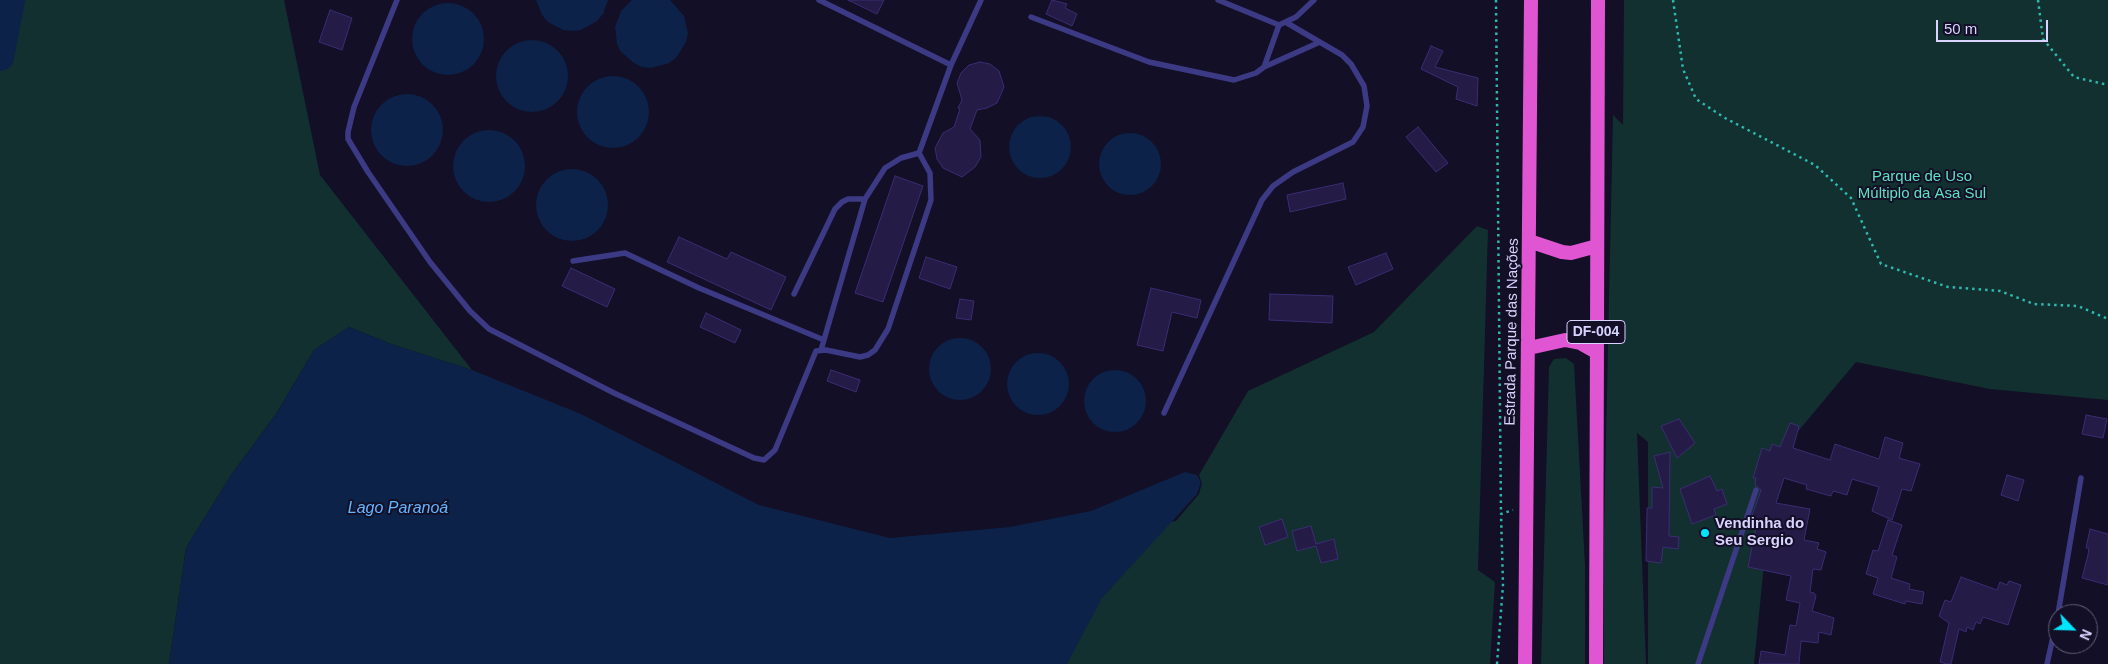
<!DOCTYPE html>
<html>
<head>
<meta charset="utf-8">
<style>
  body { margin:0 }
  #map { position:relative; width:2108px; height:664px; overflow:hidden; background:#130f26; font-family:Helvetica,sans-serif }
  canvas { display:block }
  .north { position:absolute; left:2048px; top:604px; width:50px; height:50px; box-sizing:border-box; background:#130f26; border:1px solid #625e7d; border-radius:50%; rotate:114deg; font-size:14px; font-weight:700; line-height:20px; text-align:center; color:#d9d4ff }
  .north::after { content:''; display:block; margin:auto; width:18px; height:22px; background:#00e5ff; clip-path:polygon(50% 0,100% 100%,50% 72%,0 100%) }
  .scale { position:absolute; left:1936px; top:20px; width:112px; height:22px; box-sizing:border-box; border:2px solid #d9d4ff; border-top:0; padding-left:6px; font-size:15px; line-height:18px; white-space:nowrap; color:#d9d4ff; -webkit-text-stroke:4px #130f26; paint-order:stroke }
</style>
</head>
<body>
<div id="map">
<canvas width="2108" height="664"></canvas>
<div class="north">N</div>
<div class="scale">50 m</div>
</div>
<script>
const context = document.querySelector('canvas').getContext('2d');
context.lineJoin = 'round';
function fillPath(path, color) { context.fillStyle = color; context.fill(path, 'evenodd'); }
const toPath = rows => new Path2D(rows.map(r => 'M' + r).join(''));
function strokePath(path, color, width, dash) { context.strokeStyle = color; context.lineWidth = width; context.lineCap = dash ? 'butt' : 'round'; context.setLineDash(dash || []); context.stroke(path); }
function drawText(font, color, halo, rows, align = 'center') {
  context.font = font + ' Helvetica,sans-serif'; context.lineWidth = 4; context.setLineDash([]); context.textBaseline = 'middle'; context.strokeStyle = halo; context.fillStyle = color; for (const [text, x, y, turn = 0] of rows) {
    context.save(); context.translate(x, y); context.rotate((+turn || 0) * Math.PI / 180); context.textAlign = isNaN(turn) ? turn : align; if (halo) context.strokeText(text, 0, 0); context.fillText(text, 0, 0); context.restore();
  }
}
const green = toPath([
  [0,0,284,0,320,175,472,370,391,344,349,327,314,350,276,414,231,475,186,548,169,664,0,664],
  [1624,0,2108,0,2108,400,1990,389,1856,362,1795,435,1774,465,1754,664,1648,664,1648,442,1637,433,1646,664,1604,664,1604,532,1613,115,1623,125],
  [1477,226,1488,230,1478,570,1495,582,1490,664,1021,664,830,561,1176,521,1199,494,1202,483,1199,475,1248,391,1374,332],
  [1566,358,1574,364,1585,565,1585,664,1541,664,1549,367,1554,359]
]);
const water = toPath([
  [536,0,608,0,603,14,597,21,581,30,572,31,563,30,548,22,542,15],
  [632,0,670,0,684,16,688,33,686,42,676,58,669,63,651,68,642,67,634,63,621,52,617,44,615,27,621,11],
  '412 39a36 36 0 1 1 72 0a36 36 0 1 1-72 0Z',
  '496 76a36 36 0 1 1 72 0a36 36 0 1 1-72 0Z',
  '577 112a36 36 0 1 1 72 0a36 36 0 1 1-72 0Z',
  '371 130a36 36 0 1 1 72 0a36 36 0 1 1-72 0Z',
  '1009 147a31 31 0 1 1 62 0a31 31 0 1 1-62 0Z',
  '453 166a36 36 0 1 1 72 0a36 36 0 1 1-72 0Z',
  '1099 164a31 31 0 1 1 62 0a31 31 0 1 1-62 0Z',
  '536 205a36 36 0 1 1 72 0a36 36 0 1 1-72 0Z',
  [349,327,391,344,472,370,581,414,759,505,890,538,1010,527,1091,511,1185,472,1197,475,1201,482,1197,494,1102,598,1067,664,169,664,186,548,231,475,276,414,314,350],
  '929 369a31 31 0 1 1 62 0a31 31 0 1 1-62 0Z',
  '1007 384a31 31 0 1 1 62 0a31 31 0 1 1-62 0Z',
  '1084 401a31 31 0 1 1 62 0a31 31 0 1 1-62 0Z'
]);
const river = toPath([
  [0,57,11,0]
]);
const building = toPath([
  [848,0,884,0,877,14,848,0],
  [1052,0,1067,4,1065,8,1077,14,1072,26,1046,14,1052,0],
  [330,10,352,18,342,50,319,42,330,10],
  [1431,46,1443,51,1435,67,1478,78,1477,106,1456,99,1458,87,1421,69,1431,46],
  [980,62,990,64,999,71,1004,87,997,103,987,108,977,110,970,129,980,140,981,157,975,167,962,177,943,168,937,159,935,148,943,133,954,127,960,109,958,108,962,100,957,83,961,73,969,65,980,62],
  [1418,127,1448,163,1436,172,1406,137,1418,127],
  [895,176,923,186,883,302,855,293,895,176],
  [1343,183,1346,199,1290,212,1287,195,1343,183],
  [679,237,727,259,731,252,786,277,771,310,667,262,679,237],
  [1386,253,1393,269,1356,285,1348,267,1386,253],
  [926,257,957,267,950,289,919,278,926,257],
  [571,268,615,289,607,307,562,286,571,268],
  [1151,288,1201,300,1197,318,1172,312,1163,351,1137,345,1151,288],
  [1270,294,1333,296,1332,323,1269,320,1270,294],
  [960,299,974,301,971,320,956,318,960,299],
  [706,313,741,330,735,343,700,327,706,313],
  [831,370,860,380,856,392,827,381,831,370],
  [2086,415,2107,419,2103,438,2082,434,2086,415],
  [1679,419,1695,443,1677,458,1661,426,1679,419],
  [1790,423,1799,426,1793,448,1830,460,1835,444,1879,459,1885,437,1903,443,1899,458,1920,464,1911,491,1902,489,1892,520,1872,511,1879,487,1852,479,1847,495,1833,491,1831,496,1806,489,1807,485,1784,478,1776,503,1810,509,1804,540,1819,543,1817,549,1826,552,1821,570,1813,569,1810,592,1814,593,1816,596,1812,611,1834,618,1831,635,1819,632,1818,643,1801,641,1799,664,1759,664,1761,651,1785,655,1790,625,1796,626,1800,603,1786,600,1791,576,1748,567,1757,523,1750,522,1761,490,1755,485,1756,478,1753,478,1762,448,1770,451,1772,444,1780,447,1790,423],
  [1670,452,1669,536,1679,537,1678,549,1663,547,1661,563,1646,561,1647,512,1647,508,1652,508,1652,487,1663,488,1654,456,1670,452],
  [2007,475,2024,480,2018,501,2001,495,2007,475],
  [1710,476,1717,491,1722,489,1727,504,1714,509,1716,515,1692,524,1680,489,1710,476],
  [1282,519,1288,537,1265,545,1259,527,1282,519],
  [1888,520,1902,525,1892,555,1897,557,1891,578,1910,584,1909,589,1924,592,1922,604,1906,601,1905,604,1873,594,1878,578,1866,574,1873,550,1878,551,1888,520],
  [1311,526,1316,544,1334,539,1338,559,1321,563,1316,546,1297,551,1292,531,1311,526],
  [2090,529,2108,534,2108,585,2082,578,2088,555,2089,548,2086,548,2090,529],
  [1961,577,1997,590,2000,582,2007,585,2009,581,2021,585,2008,625,1983,617,1980,624,1976,622,1973,630,1967,627,1966,632,1959,629,1951,664,1947,664,1940,662,1949,623,1939,616,1945,600,1951,602,1961,577]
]);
const path = toPath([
  [1496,0,1501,514],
  [1673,0,1683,69,1696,99,1725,118,1815,165,1851,198,1881,264,1948,287,2000,291,2034,304,2078,306,2108,319],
  [2038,0,2043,39,2074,77,2108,85],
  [1497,664,1503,585,1501,514,1513,510]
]);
const service = toPath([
  [397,0,354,107,348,132,348,139,368,172,430,262,470,311,489,329,614,393,754,458,764,460,775,450,816,351,826,350,860,357,868,355,875,350,888,329,931,200,930,173,919,153,951,65,981,0],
  [819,0,951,65],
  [1218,0,1279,25,1296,17,1314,0],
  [1031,17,1149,62,1234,80,1256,73,1264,67,1279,25],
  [1264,67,1320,42],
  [573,261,625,253,699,288,824,340],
  [794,294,835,209,842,202,848,199,865,199],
  [821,350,865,199,885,168,901,158,919,153],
  [1164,413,1262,200,1273,186,1293,172,1353,142,1363,127,1367,106,1364,86,1351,64,1342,55,1287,23],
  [2058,614,2081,478],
  [1698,664,1756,490],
  [2047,664,2058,614]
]);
const trunk = toPath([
  [1529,241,1562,252,1571,253,1597,246],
  [1529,348,1565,340,1580,343,1596,352],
  [1525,664,1531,0],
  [1596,664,1598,0]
]);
const markers = [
  [1705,533,5,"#00e5ff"]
];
const shields = [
  [1596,332,58]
];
const shieldNames = [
  ["DF-004",1596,332]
];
const parkNames = [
  ["Parque de Uso",1922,177],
  ["Múltiplo da Asa Sul",1922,194]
];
const streetNames = [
  ["Estrada Parque das Nações",1512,332,-89]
];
const poiNames = [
  ["Vendinha do",1715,524],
  ["Seu Sergio",1715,541]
];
const waterNames = [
  ["Lago Paranoá",398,509]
];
fillPath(green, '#12302f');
fillPath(water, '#0c2248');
strokePath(river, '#0c2248', 28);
fillPath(building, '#241b47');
strokePath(building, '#3b2d73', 1);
strokePath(path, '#2fb8b0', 2.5, [2.5, 4]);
strokePath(service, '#3d3a85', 5.5);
strokePath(trunk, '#e055d1', 14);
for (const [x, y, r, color] of markers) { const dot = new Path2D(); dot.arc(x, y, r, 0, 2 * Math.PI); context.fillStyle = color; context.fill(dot); strokePath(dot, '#130f26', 2); }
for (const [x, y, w] of shields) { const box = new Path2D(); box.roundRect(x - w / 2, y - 11.5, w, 23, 4); context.fillStyle = '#130f26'; context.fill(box); strokePath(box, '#d9d4ff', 1); }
drawText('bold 14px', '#d9d4ff', null, shieldNames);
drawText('15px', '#5fe0c0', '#130f26', parkNames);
drawText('15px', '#d9d4ff', '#130f26', streetNames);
drawText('bold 15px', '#d9d4ff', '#130f26', poiNames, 'left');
drawText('italic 16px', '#62b6ff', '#130f26', waterNames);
</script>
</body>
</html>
